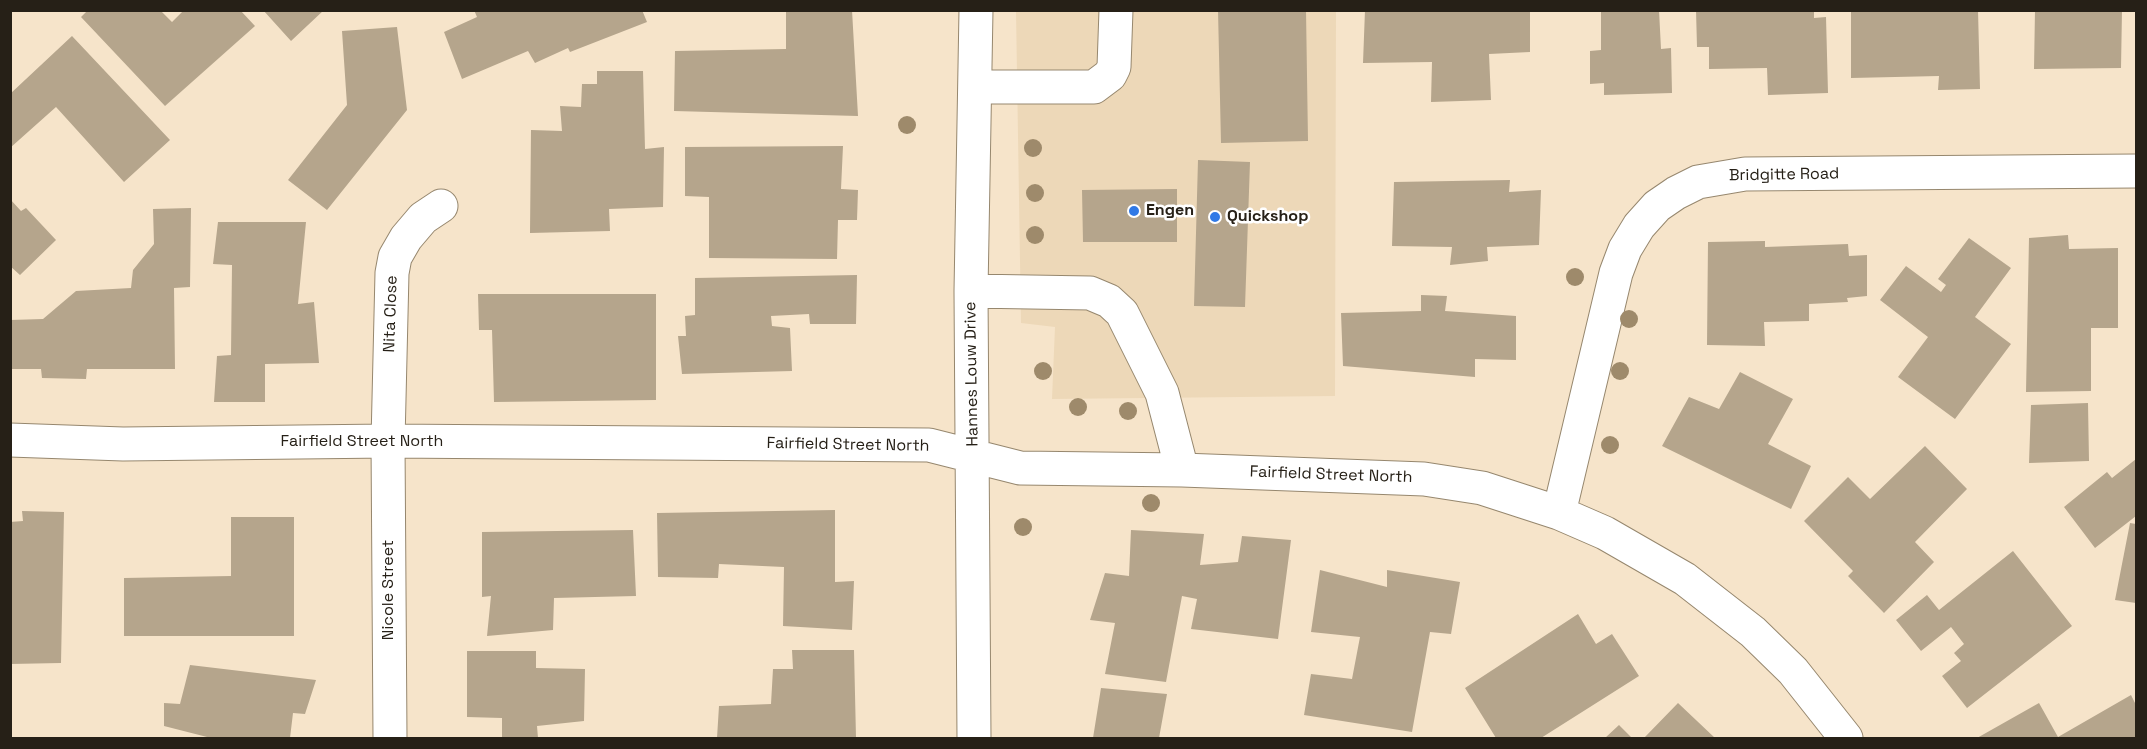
<!DOCTYPE html>
<html>
<head>
<meta charset="utf-8">
<style>
  body { margin:0 }
  #map { position:relative; width:2147px; height:749px; overflow:hidden; background:#f6e4ca; font-family:"Space Grotesk",sans-serif }
  canvas { display:block }
  .frame { position:absolute; inset:0; border:12px solid #262017; pointer-events:none }
</style>
</head>
<body>
<div id="map">
<canvas width="2147" height="749"></canvas>
<div class="frame"></div>
</div>
<script>
const context = document.querySelector('canvas').getContext('2d');
context.lineJoin = 'round';
function fillPath(path, color) { context.fillStyle = color; context.fill(path, 'evenodd'); }
const toPath = rows => new Path2D(rows.map(r => 'M' + r).join(''));
function strokePath(path, color, width, dash) { context.strokeStyle = color; context.lineWidth = width; context.lineCap = dash ? 'butt' : 'round'; context.setLineDash(dash || []); context.stroke(path); }
function drawText(font, color, halo, rows, align = 'center') {
  context.font = font + ' "Space Grotesk",sans-serif'; context.lineWidth = 5; context.setLineDash([]); context.textBaseline = 'middle'; context.strokeStyle = halo; context.fillStyle = color; for (const [text, x, y, turn = 0] of rows) {
    context.save(); context.translate(x, y); context.rotate((+turn || 0) * Math.PI / 180); context.textAlign = isNaN(turn) ? turn : align; if (halo) context.strokeText(text, 0, 0); context.fillText(text, 0, 0); context.restore();
  }
}
const built = toPath([
  [1016,11,1336,11,1335,396,1052,399,1055,327,1021,323]
]);
const building = toPath([
  [88,10,160,10,172,22,184,10,240,10,255,26,165,106,81,17],
  [263,10,324,10,291,41],
  [474,10,642,10,647,22,570,52,568,48,535,63,528,51,462,79,444,32,477,17],
  [786,10,852,10,858,116,674,111,675,51,786,49],
  [1218,10,1306,10,1308,141,1221,143],
  [1365,10,1530,10,1530,52,1489,54,1491,100,1431,102,1432,62,1363,63],
  [1601,10,1659,10,1661,49,1671,48,1672,93,1604,95,1604,83,1590,84,1590,51,1601,50],
  [1696,10,1814,10,1814,18,1826,17,1828,93,1768,95,1767,68,1709,69,1709,47,1697,47],
  [1915,10,1978,10,1980,89,1938,90,1939,76,1851,78,1851,12],
  [2035,10,2122,10,2121,68,2034,69],
  [397,27,407,110,327,210,288,180,347,105,342,31],
  [72,36,170,140,124,182,56,107,10,148,10,94],
  [597,71,643,71,645,149,664,147,663,207,609,209,610,231,530,233,531,130,562,131,560,106,581,107,582,84,597,84],
  [843,146,841,189,858,190,857,220,838,220,837,259,709,258,709,197,685,196,685,147],
  [1198,160,1250,162,1245,307,1194,306],
  [1510,180,1509,192,1541,190,1539,245,1487,247,1488,261,1450,265,1452,247,1392,246,1394,182],
  [1177,189,1177,242,1083,242,1082,190],
  [10,199,21,211,26,208,56,240,20,275,10,266],
  [191,208,190,287,174,288,175,369,87,369,86,379,42,378,41,369,10,369,10,320,43,319,76,291,131,288,133,270,154,244,153,209],
  [218,222,306,222,298,304,314,302,319,363,265,364,265,402,214,402,217,356,231,355,232,265,213,264],
  [2068,235,2069,249,2118,248,2118,328,2091,328,2091,391,2026,392,2029,238],
  [1969,238,2011,268,1975,317,2011,344,1955,419,1898,377,1928,337,1880,300,1906,266,1941,292,1946,285,1938,279],
  [1765,241,1765,247,1848,244,1849,256,1867,255,1867,296,1847,298,1848,302,1809,304,1809,321,1764,322,1765,346,1707,345,1708,242],
  [857,275,856,324,810,324,809,314,771,316,772,326,790,328,792,371,682,374,678,336,686,336,685,316,695,315,695,278],
  [478,294,656,294,656,400,494,402,492,330,479,330],
  [1421,295,1447,296,1445,311,1516,316,1516,360,1475,359,1475,377,1343,366,1341,313,1421,311],
  [1740,372,1793,399,1768,444,1811,466,1791,509,1662,446,1689,397,1719,409],
  [2088,403,2089,461,2029,463,2031,405],
  [1925,446,1967,489,1915,542,1934,562,1884,613,1848,576,1853,571,1804,521,1848,477,1870,499],
  [2136,459,2136,516,2095,548,2064,507,2107,472,2112,478],
  [835,510,835,582,854,581,852,630,783,626,784,567,719,564,718,578,658,577,657,513],
  [22,511,64,512,61,663,10,664,10,522,23,521],
  [231,517,294,517,294,636,124,636,124,578,231,576],
  [2130,523,2136,524,2136,603,2115,600],
  [633,530,636,596,554,598,553,630,487,636,491,596,482,597,482,532],
  [1131,530,1204,534,1200,565,1238,562,1242,536,1291,540,1278,639,1191,629,1197,599,1182,596,1166,682,1105,674,1115,623,1090,620,1105,573,1129,576],
  [2013,551,2072,626,1967,708,1942,676,1961,661,1954,653,1964,644,1951,627,1921,651,1896,620,1927,595,1939,610],
  [1320,570,1387,587,1387,570,1460,582,1451,634,1430,632,1412,732,1304,715,1311,674,1352,679,1360,637,1311,632],
  [1578,614,1596,644,1612,634,1639,676,1541,738,1496,738,1465,688],
  [792,650,854,650,856,738,717,738,719,706,771,704,773,669,793,669],
  [467,651,536,651,536,668,585,669,584,721,537,726,538,738,502,738,502,718,467,717],
  [190,665,316,680,305,714,293,713,290,738,211,738,164,726,164,703,180,704],
  [1101,688,1167,694,1159,738,1093,738],
  [2131,695,2136,705,2136,738,1977,738,2039,703,2058,737],
  [1678,703,1715,738,1644,738],
  [1619,725,1632,738,1605,738]
]);
const minor = toPath([
  [975,87,1094,87,1110,75,1114,67,1116,10],
  [971,291,1090,293,1109,301,1122,313,1162,393,1182,470],
  [10,440,123,444,388,441,929,445,1020,468,1182,470,1424,479,1482,488,1559,513,1605,533,1685,579,1753,632,1793,671,1846,738],
  [1559,513,1616,273,1625,249,1639,226,1657,206,1676,193,1698,182,1745,174,2136,171],
  [390,738,388,441,392,273,395,257,406,238,423,218,441,206],
  [974,738,971,291,976,10]
]);
const trees = [
  [907,125],
  [1033,148],
  [1035,193],
  [1035,235],
  [1575,277],
  [1629,319],
  [1043,371],
  [1620,371],
  [1078,407],
  [1128,411],
  [1610,445],
  [1151,503],
  [1023,527]
];
const markers = [
  [1134,211,6,"#3079e6"],
  [1215,217,6,"#3079e6"]
];
const streetNames = [
  ["Bridgitte Road",1784,175,-1],
  ["Nita Close",391,314,-88],
  ["Hannes Louw Drive",972,374,-91],
  ["Fairfield Street North",362,442],
  ["Fairfield Street North",848,445,1],
  ["Fairfield Street North",1331,475,2],
  ["Nicole Street",389,590,-90]
];
const poiNames = [
  ["Engen",1146,211],
  ["Quickshop",1227,217]
];
fillPath(built, '#edd8b8');
fillPath(building, '#b5a58c');
strokePath(minor, '#96876e', 35);
strokePath(minor, '#fff', 33);
context.fillStyle = '#9e8a6b';
for (const [x, y] of trees) { context.beginPath(); context.arc(x, y, 9, 0, 2 * Math.PI); context.fill(); }
for (const [x, y, r, color] of markers) { const dot = new Path2D(); dot.arc(x, y, r, 0, 2 * Math.PI); context.fillStyle = color; context.fill(dot); strokePath(dot, '#fff', 2); }
drawText('16px', '#262017', '#fff', streetNames);
drawText('bold 16px', '#262017', '#fff', poiNames, 'left');
</script>
</body>
</html>
